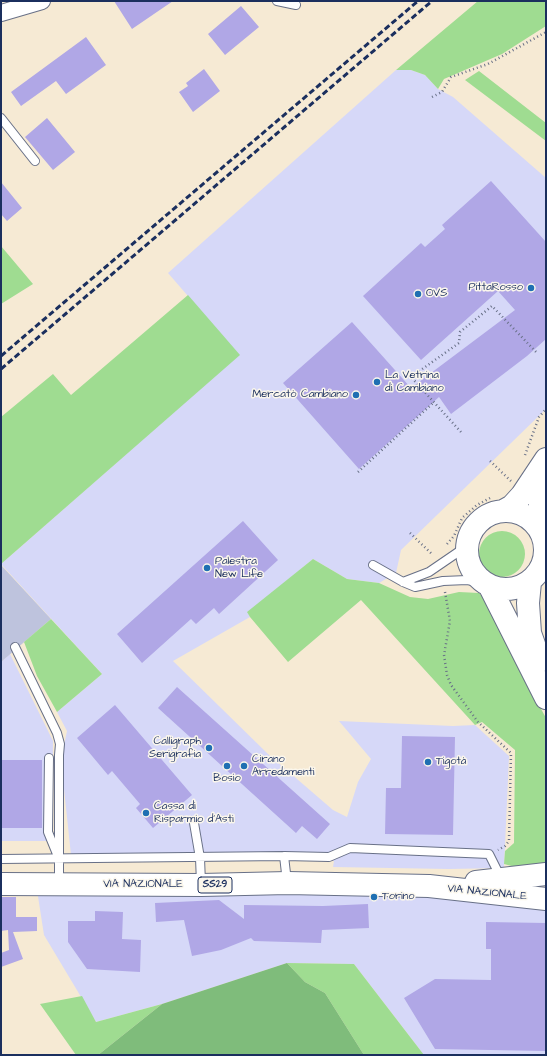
<!DOCTYPE html>
<html>
<head>
<meta charset="utf-8">
<style>
  body { margin:0 }
  #map { position:relative; width:547px; height:1056px; overflow:hidden; background:#f6ead4; font-family:"Architects Daughter",sans-serif }
  canvas { display:block }
  .frame { position:absolute; inset:0; border:2px solid #1b2f5e; pointer-events:none }
</style>
</head>
<body>
<div id="map">
<canvas width="547" height="1056"></canvas>
<div class="frame"></div>
</div>
<script>
const context = document.querySelector('canvas').getContext('2d');
context.lineJoin = 'round';
function fillPath(path, color) { context.fillStyle = color; context.fill(path, 'evenodd'); }
const toPath = rows => new Path2D(rows.map(r => 'M' + r).join(''));
function strokePath(path, color, width, dash) { context.strokeStyle = color; context.lineWidth = width; context.lineCap = dash ? 'butt' : 'round'; context.setLineDash(dash || []); context.stroke(path); }
function drawText(font, color, halo, rows, align = 'center') {
  context.font = font + ' "Architects Daughter",sans-serif'; context.lineWidth = 3; context.setLineDash([]); context.textBaseline = 'middle'; context.strokeStyle = halo; context.fillStyle = color; for (const [text, x, y, turn = 0] of rows) {
    context.save(); context.translate(x, y); context.rotate((+turn || 0) * Math.PI / 180); context.textAlign = isNaN(turn) ? turn : align; if (halo) context.strokeText(text, 0, 0); context.fillText(text, 0, 0); context.restore();
  }
}
const built = toPath([
  [396,70,411,70,425,75,438,89,453,97,546,178,546,409,401,550,396,573,379,583,347,579,313,559,248,613,250,617,173,661,268,754,333,810,347,817,358,782,371,759,339,721,453,726,475,725,509,756,504,868,449,869,333,867,334,861,71,855,64,789,64,745,67,731,57,712,102,674,1,564,239,355,168,273],
  [10,654,53,741,52,841,1,841,1,662],
  [37,890,391,891,546,907,546,1055,424,1055,354,964,287,963,162,1004,96,1022,44,935]
]);
const industrial = toPath([
  [1,565,51,619,1,662]
]);
const green = toPath([
  [478,1,546,1,546,26,502,54,444,79,438,89,425,75,411,70,396,70],
  [479,71,546,123,546,141,465,80],
  [1,246,33,284,1,304],
  [188,295,240,355,1,564,1,417,53,374,71,395],
  '479 554a23 23 0 1 1 46 0a23 23 0 1 1-46 0Z',
  [313,559,347,579,379,583,410,597,428,599,459,592,479,593,490,605,523,676,546,718,546,865,523,869,504,864,505,851,514,843,515,750,482,722,475,725,361,600,288,662,250,617,247,612],
  [51,619,102,674,57,712,37,676,24,642],
  [287,963,354,964,424,1055,364,1055,325,993,305,982],
  [82,996,96,1022,162,1004,98,1055,76,1055,40,1004]
]);
const forest = toPath([
  [287,963,305,982,325,993,364,1055,98,1055,162,1004]
]);
const building = toPath([
  [114,1,173,1,132,29],
  [241,6,259,27,225,55,208,34],
  [86,37,106,65,66,94,56,81,21,106,11,92],
  [204,69,220,91,193,112,179,92,188,86,186,83],
  [47,118,75,152,53,170,25,137],
  [491,181,546,242,546,339,527,356,451,414,439,397,359,469,283,383,352,322,411,388,515,310,498,291,421,360,363,296,421,243,425,247,445,229,442,225],
  [1,182,22,208,7,221,1,214],
  [243,521,278,560,219,614,214,608,196,624,191,619,142,663,117,634],
  [177,687,330,824,317,839,302,826,296,833,158,708],
  [115,705,192,795,153,828,136,808,140,804,112,771,108,775,77,738],
  [402,736,455,737,453,835,385,834,386,788,401,788],
  [1,760,42,760,42,828,1,828],
  [1,897,16,897,16,917,37,917,37,931,13,932,23,959,1,967,1,953,9,950,8,930,1,931],
  [219,900,244,919,244,905,323,906,368,904,369,928,322,930,321,943,254,941,251,938,221,950,192,956,184,920,156,922,155,903],
  [95,911,123,912,122,939,141,940,140,972,87,969,68,942,68,921,95,921],
  [486,922,546,923,546,1051,435,1049,404,998,435,979,491,980,491,949,486,949]
]);
const path = toPath([
  [432,97,442,92,451,77,488,64,546,32],
  [461,432,411,377,459,343,460,332,492,306,538,354],
  [525,455,539,417,546,409],
  [490,461,511,481],
  [358,472,433,403],
  [410,533,433,555],
  [447,544,454,536,462,518,477,505,490,498],
  [445,592,450,621,444,655,447,675,451,685,478,722,511,753,509,841,505,846,498,850]
]);
const lane = toPath([
  [277,1,296,5],
  [1,118,35,161],
  [373,565,403,582,415,587,443,581,467,580,484,583],
  [403,582,429,572,467,546],
  [15,647,57,733,60,744,59,755,59,884],
  [49,758,48,832,57,854],
  [194,823,200,858,201,883],
  [284,856,329,857,350,848,489,854,501,878],
  [1,859,284,856,287,882]
]);
const street = toPath([
  [1,13,42,1]
]);
const secondary = toPath([
  '467 550a39 39 0 1 1 78 0a39 39 0 1 1-78 0Z',
  [503,511,512,506,522,495,546,459],
  [537,526,541,498,546,483],
  [530,582,528,603,530,633,540,661],
  [490,587,546,698]
]);
const primary = toPath([
  [476,882,546,874],
  [1,884,201,885,288,883,429,886,546,899]
]);
const rail = toPath([
  [1,356,418,1],
  [1,369,432,1]
]);
const markers = [
  [531,288,4,"#1f6fb2"],
  [418,294,4,"#1f6fb2"],
  [377,382,4,"#1f6fb2"],
  [356,395,4,"#1f6fb2"],
  [207,568,4,"#1f6fb2"],
  [209,748,4,"#1f6fb2"],
  [428,762,4,"#1f6fb2"],
  [227,766,4,"#1f6fb2"],
  [244,766,4,"#1f6fb2"],
  [146,813,4,"#1f6fb2"],
  [374,897,4,"#1f6fb2"]
];
const shields = [
  [215,885,34]
];
const shieldNames = [
  ["SS29",215,885]
];
const poiNames = [
  ["PittaRosso",523,288,"right"],
  ["OVS",426,294],
  ["La Vetrina",385,376],
  ["di Cambiano",385,389],
  ["Mercatò Cambiano",348,395,"right"],
  ["Palestra",215,562],
  ["New Life",215,575],
  ["Calligraph",201,742,"right"],
  ["Serigrafia",201,755,"right"],
  ["Cirano",252,760],
  ["Arredamenti",252,773],
  ["Tigotà",436,762],
  ["Bosio",227,779,"center"],
  ["Cassa di",154,807],
  ["Risparmio d'Asti",154,820],
  ["Torino",382,897]
];
const streetNames = [
  ["VIA NAZIONALE",143,885],
  ["VIA NAZIONALE",487,893,6]
];
fillPath(built, '#d6d8f8');
fillPath(industrial, '#bec3dd');
fillPath(green, '#9fdc91');
fillPath(forest, '#7fbc7b');
fillPath(building, '#b0a7e6');
strokePath(lane, '#687087', 10);
strokePath(street, '#687087', 18);
strokePath(secondary, '#687087', 24);
strokePath(primary, '#687087', 24);
strokePath(path, '#687087', 2.5, [1, 3]);
strokePath(lane, '#fff', 8);
strokePath(street, '#fff', 16);
strokePath(secondary, '#fff', 22);
strokePath(primary, '#fff', 22);
strokePath(rail, '#1b2f5e', 3, [6, 3]);
for (const [x, y, r, color] of markers) { const dot = new Path2D(); dot.arc(x, y, r, 0, 2 * Math.PI); context.fillStyle = color; context.fill(dot); strokePath(dot, '#fbf7ec', 1.5); }
for (const [x, y, w] of shields) { const box = new Path2D(); box.roundRect(x - w / 2, y - 8, w, 16, 3); context.fillStyle = '#fbf7ec'; context.fill(box); strokePath(box, '#1b2f5e', 1); }
drawText('bold 10px', '#1b2f5e', null, shieldNames);
drawText('11px', '#1b2f5e', '#fbf7ec', poiNames, 'left');
drawText('11px', '#1b2f5e', '#fbf7ec', streetNames);
</script>
</body>
</html>
